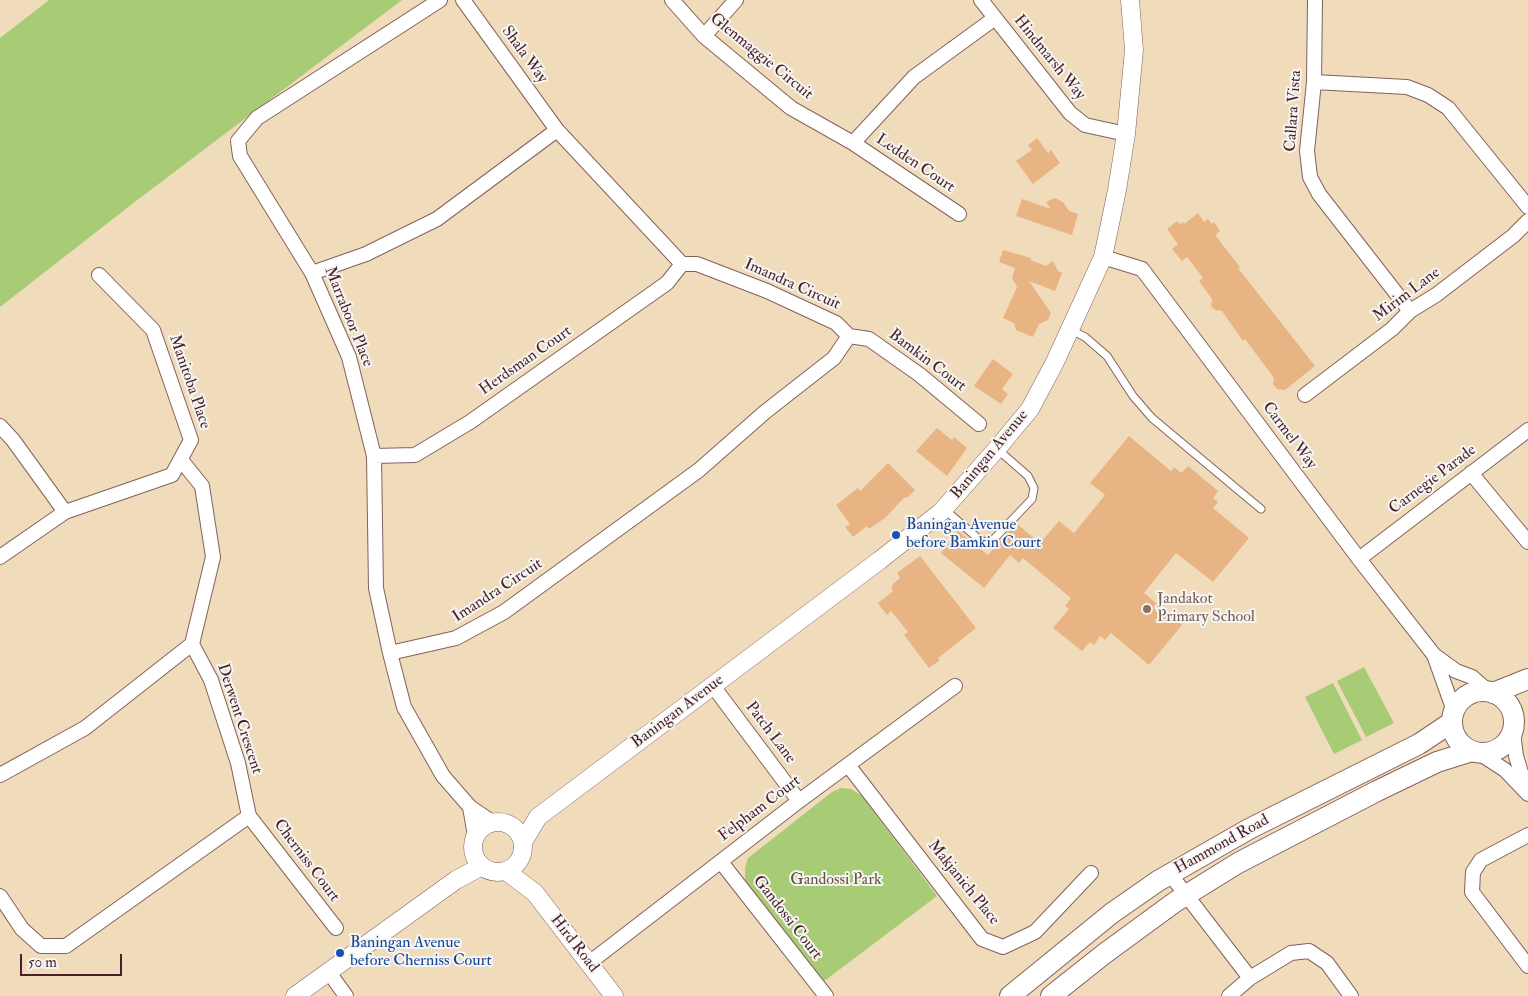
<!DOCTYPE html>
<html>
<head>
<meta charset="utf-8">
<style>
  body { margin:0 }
  #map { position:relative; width:1528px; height:996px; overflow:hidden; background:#f0dcbb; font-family:"IM FELL Double Pica",serif }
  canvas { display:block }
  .scale { position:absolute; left:20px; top:954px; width:102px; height:22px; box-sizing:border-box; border:2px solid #4a1f2b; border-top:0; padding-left:6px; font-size:15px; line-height:18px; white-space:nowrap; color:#4a1f2b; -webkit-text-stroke:4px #f6f6f2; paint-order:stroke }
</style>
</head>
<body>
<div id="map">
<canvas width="1528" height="996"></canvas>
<div class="scale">50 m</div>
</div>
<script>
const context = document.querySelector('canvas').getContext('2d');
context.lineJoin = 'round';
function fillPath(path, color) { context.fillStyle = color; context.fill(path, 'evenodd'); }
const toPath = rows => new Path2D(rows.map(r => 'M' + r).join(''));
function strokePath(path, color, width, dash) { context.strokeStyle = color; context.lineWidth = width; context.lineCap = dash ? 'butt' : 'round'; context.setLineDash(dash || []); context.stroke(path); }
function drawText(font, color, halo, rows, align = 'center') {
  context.font = font + ' "IM FELL Double Pica",serif'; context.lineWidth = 4; context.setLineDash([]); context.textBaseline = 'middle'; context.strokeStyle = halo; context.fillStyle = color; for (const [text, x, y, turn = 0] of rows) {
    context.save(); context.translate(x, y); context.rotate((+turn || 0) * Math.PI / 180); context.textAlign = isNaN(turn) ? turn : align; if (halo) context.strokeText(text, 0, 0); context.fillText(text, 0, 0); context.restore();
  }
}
const green = toPath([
  [49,0,402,0,136,201,0,307,0,38],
  [1364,667,1394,723,1366,737,1337,681],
  [1333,683,1362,740,1334,754,1305,697],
  [841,788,851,789,862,796,937,896,823,982,752,892,745,880,745,868,748,858,832,792]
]);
const building = toPath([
  [1037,138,1048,153,1051,150,1060,163,1033,184,1016,161,1032,150,1028,145],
  [1055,198,1063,202,1069,211,1078,214,1072,235,1016,216,1022,199,1051,209,1046,202],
  [1198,213,1204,222,1208,219,1212,224,1214,222,1220,231,1215,235,1240,267,1238,268,1315,366,1285,390,1277,389,1273,384,1274,378,1245,339,1243,341,1222,311,1215,310,1211,306,1212,299,1199,281,1203,278,1187,257,1182,261,1172,249,1178,244,1167,229,1177,221,1180,224,1183,222,1184,224],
  [1003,250,1031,258,1030,260,1046,266,1053,261,1058,271,1062,273,1055,291,1029,281,1051,313,1048,320,1039,324,1033,337,1016,330,1014,323,1003,318,1017,287,1012,278,1015,268,999,262],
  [993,359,1013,374,1002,389,1008,394,1001,404,974,386],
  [937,428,952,440,954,437,967,448,947,476,916,451],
  [1129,436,1171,471,1174,467,1181,473,1188,466,1218,491,1213,498,1218,502,1213,508,1249,538,1213,582,1176,553,1144,593,1182,625,1149,665,1111,633,1105,640,1100,636,1094,645,1090,642,1082,651,1053,628,1069,609,1065,606,1071,598,1023,558,1019,563,1010,555,984,588,941,553,958,531,988,555,1016,523,1040,543,1059,521,1074,533,1105,495,1090,483],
  [888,463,915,490,907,498,905,497,885,518,869,529,867,526,853,537,845,527,850,524,836,505,858,488,860,491],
  [920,556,976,628,938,658,940,660,929,668,904,635,908,632,891,611,887,615,878,603,893,591,891,588,893,586,892,585,900,578,897,573]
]);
const service = toPath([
  [1071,330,1085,337,1107,356,1133,396,1152,418,1261,509],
  [944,509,981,541,991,542,1032,499,1034,488,1028,476,997,449]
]);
const minor = toPath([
  [440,0,257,118,238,141,240,156,312,273,349,357,374,456,376,588,390,653,404,707,443,776,470,807,492,822],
  [463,0,557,130],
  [672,0,704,36,791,108,853,143,914,77,995,18],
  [981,0,1070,113,1085,125,1126,134],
  [1315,0,1314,82,1307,151,1310,177,1319,194,1410,311],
  [704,36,736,0],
  [1314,82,1407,87,1428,95,1448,108,1528,207],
  [853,143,959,214],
  [1103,257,1142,269,1359,559,1434,655,1456,671,1472,677,1488,691],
  [312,273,366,254,437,219,557,130,682,264,697,264,767,291,836,323,849,336,834,358,765,412,699,470,504,612,456,638,390,653],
  [849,336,869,339,920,375,979,424],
  [1305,395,1392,329,1410,311,1436,295,1513,236,1528,221],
  [0,426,13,440,65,512],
  [374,456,415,455,470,422,667,283,682,264],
  [181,460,202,486,213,557,192,644],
  [1471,473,1528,542],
  [0,557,65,512,172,475,191,440,153,330,99,275],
  [1359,559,1528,430],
  [1434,655,1454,711],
  [713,686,799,801],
  [1513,732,1516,756,1527,792],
  [1479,753,1505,770,1528,794],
  [848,765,982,939,1003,947,1035,932,1091,873],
  [0,775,85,728,192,644,211,680,238,763,249,816,66,946,41,946,22,929,0,896],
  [470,807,475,836],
  [249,816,336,928],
  [1528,835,1481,860,1473,872,1472,892,1528,966],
  [721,862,826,996],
  [1170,874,1250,978],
  [589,963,799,801,955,686],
  [328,971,346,996],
  [1229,996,1250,978,1291,953,1309,951,1327,963,1351,996]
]);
const tertiary = toPath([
  '473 847a25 25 0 1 1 50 0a25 25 0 1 1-50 0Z',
  [523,842,538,817,880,560,941,512,1001,444,1030,409,1055,362,1103,257,1117,190,1126,134,1134,50,1130,0],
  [506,871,535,893,614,996],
  [295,996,456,880,482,866]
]);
const secondary = toPath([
  '1452 722a31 31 0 1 1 62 0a31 31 0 1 1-62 0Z',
  [1493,693,1528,679],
  [1010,996,1112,913,1158,881,1249,829,1419,744,1452,722],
  [1051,996,1104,954,1175,902,1238,863,1377,791,1437,762,1472,751]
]);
const markers = [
  [896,535,5,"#1a4fb4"],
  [1147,609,5,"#8d6e63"],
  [340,953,5,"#1a4fb4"]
];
const streetNames = [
  ["Shala Way",524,55,54],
  ["Glenmaggie Circuit",761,57,39],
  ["Hindmarsh Way",1049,58,51],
  ["Callara Vista",1294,111,-86],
  ["Ledden Court",915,164,34],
  ["Imandra Circuit",792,285,24],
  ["Mirim Lane",1407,295,-37],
  ["Marraboor Place",348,317,68],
  ["Herdsman Court",526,361,-35],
  ["Bamkin Court",927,361,37],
  ["Manitoba Place",189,382,71],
  ["Carmel Way",1289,436,53],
  ["Baningan Avenue",990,455,-50],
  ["Carnegie Parade",1433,480,-37],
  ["Imandra Circuit",498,591,-33],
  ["Baningan Avenue",678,712,-37],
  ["Derwent Crescent",239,719,72],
  ["Patch Lane",770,733,53],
  ["Felpham Court",760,809,-37],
  ["Hammond Road",1222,845,-29],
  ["Cherniss Court",306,861,53],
  ["Makjanich Place",963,883,51],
  ["Gandossi Court",787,918,52],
  ["Hird Road",574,944,52]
];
const transitNames = [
  ["Baningan Avenue",906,526],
  ["before Bamkin Court",906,544],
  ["Baningan Avenue",350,944],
  ["before Cherniss Court",350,962]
];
const educationNames = [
  ["Jandakot",1157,600],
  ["Primary School",1157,618]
];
const parkNames = [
  ["Gandossi Park",836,881]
];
fillPath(green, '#a8cc75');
fillPath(building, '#e9b483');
strokePath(service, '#84615d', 9);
strokePath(minor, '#84615d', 16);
strokePath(tertiary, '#84615d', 19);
strokePath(secondary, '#84615d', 22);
strokePath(service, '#fff', 7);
strokePath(minor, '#fff', 14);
strokePath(tertiary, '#fff', 18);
strokePath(secondary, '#fff', 20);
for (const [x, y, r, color] of markers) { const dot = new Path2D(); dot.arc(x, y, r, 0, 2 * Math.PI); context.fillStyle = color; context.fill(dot); strokePath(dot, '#f6f6f2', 2); }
drawText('16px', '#4a1f2b', '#f6f6f2', streetNames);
drawText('16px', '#164399', '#f6f6f2', transitNames, 'left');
drawText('16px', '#785e54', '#f6f6f2', educationNames, 'left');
drawText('16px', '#665341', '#f6f6f2', parkNames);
</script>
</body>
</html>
